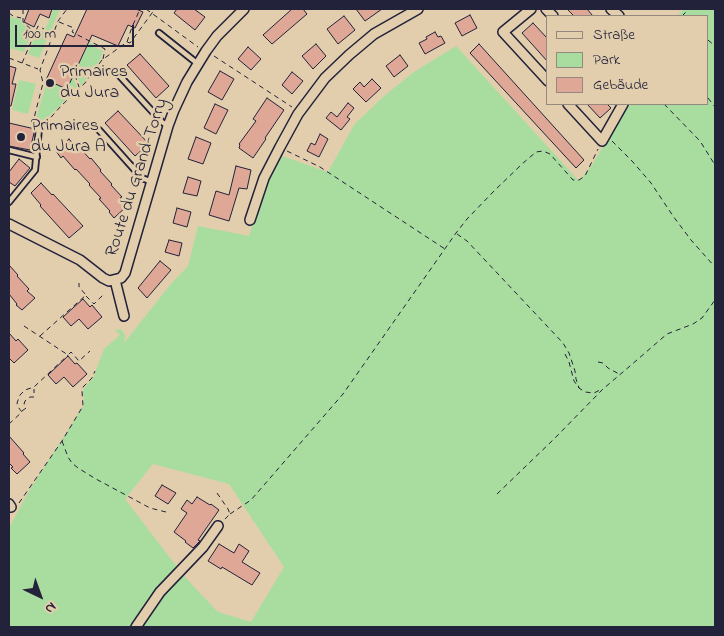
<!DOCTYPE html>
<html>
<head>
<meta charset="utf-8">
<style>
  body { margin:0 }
  #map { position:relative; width:724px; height:636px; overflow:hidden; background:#e2ceac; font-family:"Indie Flower",sans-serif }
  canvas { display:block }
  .frame { position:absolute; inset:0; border:10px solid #22223b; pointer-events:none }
  .legend { position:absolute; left:546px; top:15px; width:162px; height:90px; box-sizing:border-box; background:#e2ceac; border:1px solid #95897f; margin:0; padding:6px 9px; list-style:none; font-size:15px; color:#22223b }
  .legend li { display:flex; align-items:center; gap:10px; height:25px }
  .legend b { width:25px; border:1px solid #95897f }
  .north { position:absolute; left:15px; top:571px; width:50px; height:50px; -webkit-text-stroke:4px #e2ceac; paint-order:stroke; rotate:138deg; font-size:14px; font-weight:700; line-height:20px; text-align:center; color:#22223b }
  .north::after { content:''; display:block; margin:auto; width:18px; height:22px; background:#22223b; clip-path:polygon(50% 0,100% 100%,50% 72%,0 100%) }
  .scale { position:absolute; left:15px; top:25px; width:119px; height:22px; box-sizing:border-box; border:2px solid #22223b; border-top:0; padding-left:6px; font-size:15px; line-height:18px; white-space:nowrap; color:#22223b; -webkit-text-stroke:4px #e2ceac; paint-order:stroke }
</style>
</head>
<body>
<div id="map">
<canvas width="724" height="636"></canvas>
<div class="frame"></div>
<ul class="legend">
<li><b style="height:6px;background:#e2ceac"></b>Straße</li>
<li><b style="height:14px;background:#a9dd9f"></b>Park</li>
<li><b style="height:14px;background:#dfa896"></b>Gebäude</li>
</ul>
<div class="north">N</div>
<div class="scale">100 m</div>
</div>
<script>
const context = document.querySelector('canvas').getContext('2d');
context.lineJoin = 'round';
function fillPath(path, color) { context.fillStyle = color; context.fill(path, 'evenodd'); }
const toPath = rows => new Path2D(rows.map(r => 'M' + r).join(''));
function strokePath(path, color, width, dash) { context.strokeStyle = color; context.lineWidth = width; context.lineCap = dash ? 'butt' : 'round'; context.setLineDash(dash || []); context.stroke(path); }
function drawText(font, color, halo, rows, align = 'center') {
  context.font = font + ' "Indie Flower",sans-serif'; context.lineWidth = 5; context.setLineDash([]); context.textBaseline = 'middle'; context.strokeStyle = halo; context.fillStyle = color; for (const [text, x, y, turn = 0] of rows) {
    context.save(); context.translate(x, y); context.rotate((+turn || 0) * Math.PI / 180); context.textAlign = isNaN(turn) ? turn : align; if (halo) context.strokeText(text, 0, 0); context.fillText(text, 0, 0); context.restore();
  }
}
const green = toPath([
  [54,9,60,9,39,58,28,54,38,29,44,32],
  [684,9,715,9,715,627,9,627,9,528,29,491,84,405,83,392,84,388,93,378,104,349,120,335,115,330,121,329,125,335,124,343,170,285,188,266,198,226,249,236,270,167,276,154,328,172,354,125,384,96,414,72,456,46,579,181,592,165,628,104,708,104,708,16,677,16],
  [153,464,229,484,284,567,251,622,218,612,184,576,125,499],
  [9,14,12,18,17,18,21,20,22,23,32,32,24,52,9,48],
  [81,38,93,44,92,46,103,51,100,60,81,86,75,71,72,74,77,87,77,89,42,123,39,122,36,118,45,89,49,78],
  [19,80,36,84,28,114,12,110]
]);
const building = toPath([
  [28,9,52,9,49,18,40,14,34,27,24,22,29,9,28,9],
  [87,9,136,9,143,12,135,28,128,25,118,46,92,35,67,89,46,80,67,34,74,37,87,9],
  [177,9,194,9,205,17,195,30,174,13,177,9],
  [292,9,303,9,307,14,272,44,263,35,292,9],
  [356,9,382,9,365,21,356,9],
  [567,9,587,9,593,16,574,16,567,9],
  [470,15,477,28,462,36,455,23,470,15],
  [344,16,355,30,338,44,327,29,344,16],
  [533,23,548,39,548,62,522,33,533,23],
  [435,32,438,37,441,36,445,43,425,54,419,43,427,39,426,37,435,32],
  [316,44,326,56,313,69,302,56,316,44],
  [479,44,584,160,576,168,470,53,479,44],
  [248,47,261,59,251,70,238,59,248,47],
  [140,54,169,86,156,98,127,65,140,54],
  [400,55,408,66,394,77,386,66,400,55],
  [9,66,16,68,12,84,16,84,11,106,9,106,9,66],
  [220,71,234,79,222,100,208,92,220,71],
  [292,72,303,81,292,94,282,85,292,72],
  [372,79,381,88,366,102,353,89,360,82,364,87,372,79],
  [267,98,284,110,265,138,266,139,253,158,239,148,240,145,239,144,256,121,253,119,267,98],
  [348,103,354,108,347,117,350,119,341,130,326,118,331,112,337,117,348,103],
  [215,104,228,110,216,134,204,128,215,104],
  [587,104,607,104,611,108,600,118,587,104],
  [118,111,149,144,135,156,105,123,118,111],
  [9,123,35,129,30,150,9,146,9,123],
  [320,134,328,139,319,157,307,151,311,143,315,145,320,134],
  [196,137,211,143,203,164,188,159,196,137],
  [69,139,76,147,78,146,90,159,91,158,101,170,100,171,112,184,111,185,122,197,120,198,127,206,114,218,109,212,110,211,99,199,101,198,89,185,90,184,76,169,75,170,63,156,61,158,56,151,69,139],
  [19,159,30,168,15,186,9,182,9,172,19,159],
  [236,166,251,170,247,189,239,188,229,221,209,215,216,191,229,195,236,166],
  [188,177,201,181,197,196,183,193,188,177],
  [41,183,52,195,53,194,83,226,69,238,40,206,41,205,31,193,41,183],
  [177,208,191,212,187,227,173,223,177,208],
  [169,240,182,243,179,256,165,252,169,240],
  [160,261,171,270,147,298,138,288,160,261],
  [9,265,18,275,17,276,29,289,27,291,35,298,22,310,16,305,17,304,9,294,9,265],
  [83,299,90,307,92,305,102,317,88,329,79,319,71,326,63,317,83,299],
  [9,333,16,341,18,339,28,350,14,363,9,358,9,333],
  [68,356,75,364,77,363,87,374,73,387,64,377,56,384,48,375,68,356],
  [9,436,24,453,23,454,30,462,17,474,11,468,13,467,9,463,9,436],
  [162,485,176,493,168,504,155,496,162,485],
  [197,497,210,505,211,504,219,510,198,540,200,541,193,548,185,542,186,541,174,532,187,513,181,509,187,500,192,504,197,497],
  [219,544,234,553,239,544,249,551,242,562,260,573,252,585,222,567,221,569,208,561,219,544]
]);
const path = toPath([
  [23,9,23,22,34,32],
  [146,9,198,47],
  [9,13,13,16,21,18],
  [682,16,689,9],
  [59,22,74,28,72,32,105,49,103,59],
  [708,40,715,46],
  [127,42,132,27,140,9],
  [214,56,292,107],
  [9,58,38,69],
  [22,63,38,26,44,29],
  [75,75,79,87],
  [708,98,715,107],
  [664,104,700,141,715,165],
  [35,124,33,122,43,83,40,70,58,21,67,9],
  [45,124,61,106,85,83,102,60,127,42,130,43,155,9],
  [612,141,632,161,651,183,673,216,691,240,715,267],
  [287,151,320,167,445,249],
  [457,234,467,241,563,343,569,353,575,371,576,379,579,388],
  [86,296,94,304,105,293],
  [24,326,68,355,71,352,79,361,90,351],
  [40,336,86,295,79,287,79,283],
  [565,354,569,362,574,381,579,388,585,392,594,393,602,389],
  [598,362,603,363,608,368,619,374],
  [22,411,26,408,24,404,25,401,30,397,34,397,34,389],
  [9,424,22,412,18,407,17,403,20,395,25,390,34,387,68,355],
  [62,441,68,457,72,463,78,468,96,479,150,508,166,512],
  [217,493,228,509,230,514,224,520],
  [497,494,554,439,603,389,630,366,660,340,667,334,693,324,702,318,715,300],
  [19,503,62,441,83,406,82,391,83,387,92,378,95,371],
  [230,514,251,500,343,394,456,233,467,219,494,191,522,164,536,152,543,151,550,154,573,180,579,180,585,176,598,149]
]);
const lane = toPath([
  [159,33,198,64],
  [118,74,162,122,168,126],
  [99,130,142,178,152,182],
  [9,150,37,157],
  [9,202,35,170,39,128]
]);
const street = toPath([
  [531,9,503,32,548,81],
  [546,9,553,16],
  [611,9,619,16],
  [568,104,602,141,623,104],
  [250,220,264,178,280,147,298,114,325,78,349,55,374,34,418,9],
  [9,224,80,260,103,278,109,281,121,278,125,273,168,126,174,110,187,82,206,51,217,36,244,9],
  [115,280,124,316],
  [9,504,11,507],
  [136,627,160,592,203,547,218,526]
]);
const markers = [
  [50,83,5,"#22223b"],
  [21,137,5,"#22223b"]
];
const poiNames = [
  ["Primaires",60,73],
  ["du Jura",60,94],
  ["Primaires",31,127],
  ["du Jura A",31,148]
];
const streetNames = [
  ["Route du Grand-Torry",138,178,-72]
];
fillPath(green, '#a9dd9f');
fillPath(building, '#dfa896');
strokePath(building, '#22223b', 1);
strokePath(lane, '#22223b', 8);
strokePath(street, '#22223b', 12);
strokePath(path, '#22223b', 1, [5, 4]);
strokePath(lane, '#e2ceac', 4.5);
strokePath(street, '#e2ceac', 9);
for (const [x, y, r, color] of markers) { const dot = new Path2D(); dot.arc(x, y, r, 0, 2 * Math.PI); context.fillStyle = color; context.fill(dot); strokePath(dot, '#e2ceac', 2); }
drawText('18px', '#22223b', '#e2ceac', poiNames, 'left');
drawText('18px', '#22223b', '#e2ceac', streetNames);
</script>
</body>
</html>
